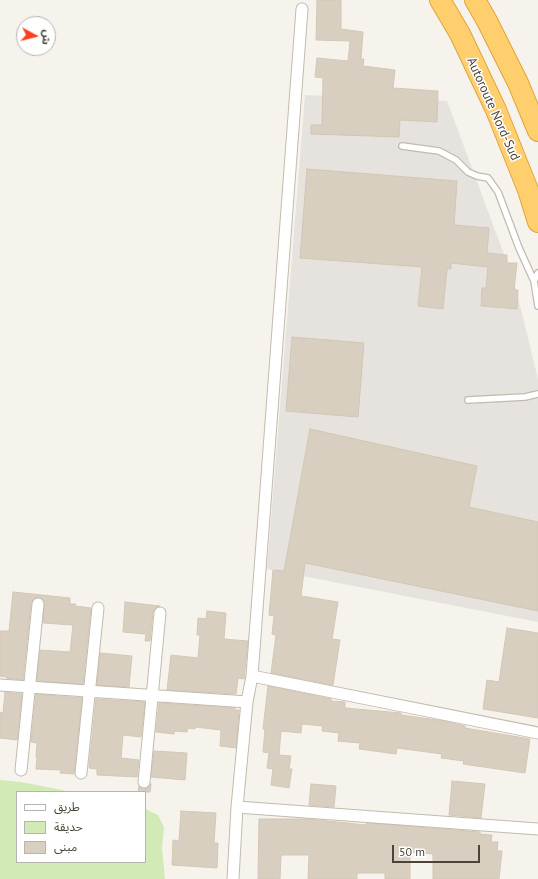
<!DOCTYPE html>
<html>
<head>
<meta charset="utf-8">
<style>
  body { margin:0 }
  #map { position:relative; width:538px; height:879px; overflow:hidden; background:#f6f3ec; font-family:"PT Sans","Noto Sans Arabic",sans-serif }
  canvas { display:block }
  .legend { position:absolute; left:16px; top:791px; width:130px; height:72px; box-sizing:border-box; background:#fff; border:1px solid #b7b4b0; margin:0; padding:5px 7px; list-style:none; font-size:12px; color:#4b4439 }
  .legend li { display:flex; align-items:center; gap:8px; height:20px }
  .legend b { width:20px; border:1px solid #b7b4b0 }
  .north { position:absolute; left:16px; top:16px; width:40px; height:40px; box-sizing:border-box; background:#fff; border:1px solid #b7b4b0; border-radius:50%; rotate:97deg; font-size:11px; font-weight:700; line-height:16px; text-align:center; color:#4b4439 }
  .north::after { content:''; display:block; margin:auto; width:14px; height:18px; background:#fc3f1d; clip-path:polygon(50% 0,100% 100%,50% 72%,0 100%) }
  .scale { position:absolute; left:392px; top:845px; width:88px; height:18px; box-sizing:border-box; border:2px solid #4b4439; border-top:0; padding-left:5px; font-size:12px; line-height:14px; white-space:nowrap; color:#4b4439; -webkit-text-stroke:3px #fff; paint-order:stroke }
</style>
</head>
<body>
<div id="map">
<canvas width="538" height="879"></canvas>
<ul class="legend">
<li><b style="height:5px;background:#fff"></b>طريق</li>
<li><b style="height:11px;background:#d2eab5"></b>حديقة</li>
<li><b style="height:11px;background:#d8cfc1"></b>مبنى</li>
</ul>
<div class="north">ش</div>
<div class="scale">50 m</div>
</div>
<script>
const context = document.querySelector('canvas').getContext('2d');
context.lineJoin = 'round';
function fillPath(path, color) { context.fillStyle = color; context.fill(path, 'evenodd'); }
const toPath = rows => new Path2D(rows.map(r => 'M' + r).join(''));
function strokePath(path, color, width, dash) { context.strokeStyle = color; context.lineWidth = width; context.lineCap = dash ? 'butt' : 'round'; context.setLineDash(dash || []); context.stroke(path); }
function drawText(font, color, halo, rows, align = 'center') {
  context.font = font + ' "PT Sans",sans-serif'; context.lineWidth = 3; context.setLineDash([]); context.textBaseline = 'middle'; context.strokeStyle = halo; context.fillStyle = color; for (const [text, x, y, turn = 0] of rows) {
    context.save(); context.translate(x, y); context.rotate((+turn || 0) * Math.PI / 180); context.textAlign = isNaN(turn) ? turn : align; if (halo) context.strokeText(text, 0, 0); context.fillText(text, 0, 0); context.restore();
  }
}
const industrial = toPath([
  [305,95,447,101,514,281,538,379,538,622,267,569]
]);
const green = toPath([
  [0,780,21,782,72,792,17,792,17,862,145,862,145,809,158,815,164,827,162,848,165,879,0,879]
]);
const building = toPath([
  [317,0,341,0,341,29,363,32,361,59,364,59,363,66,395,70,393,88,438,91,437,122,400,120,399,137,311,134,311,125,322,125,323,78,315,77,317,58,348,61,350,41,316,40,317,0],
  [307,169,457,181,454,225,489,228,487,253,507,255,507,263,517,263,514,290,518,290,517,309,481,306,482,288,486,288,488,267,451,263,451,269,447,269,443,309,418,306,422,267,300,258,307,169],
  [292,337,364,343,358,417,286,411,292,337],
  [310,429,477,466,469,507,538,522,538,611,305,563,301,596,338,602,332,639,340,640,333,685,271,673,276,635,272,634,274,616,269,615,273,570,284,571,310,429],
  [13,592,70,598,70,604,76,604,75,606,91,608,83,684,37,681,40,650,70,652,73,625,43,623,44,602,42,599,38,597,33,600,31,603,23,680,6,678,7,677,0,676,0,631,9,631,13,592],
  [125,602,160,606,155,609,153,612,150,641,145,641,146,634,123,632,125,602],
  [207,611,226,613,224,639,248,641,244,679,238,678,236,694,167,690,171,655,198,658,200,635,197,635,198,618,206,619,207,611],
  [507,628,538,633,538,718,483,709,487,680,499,682,507,628],
  [100,653,132,656,129,687,97,685,100,653],
  [268,686,331,699,331,701,345,702,345,708,401,713,401,715,444,721,465,726,465,728,530,739,525,773,463,764,464,761,441,758,442,754,397,748,396,754,359,749,360,743,338,741,339,733,322,731,323,726,302,724,301,733,281,731,279,755,291,756,289,769,292,769,289,788,271,785,273,769,267,768,269,753,263,752,265,729,263,729,268,686],
  [5,692,22,694,17,740,0,738,0,712,3,713,5,692],
  [36,694,82,698,74,774,60,773,61,770,36,769,37,757,36,757,37,743,31,742,36,694],
  [96,699,145,702,141,737,123,735,121,758,139,760,137,777,97,775,97,769,89,768,96,699],
  [159,703,235,708,235,710,239,710,236,748,220,746,221,730,195,727,195,729,188,728,187,732,174,731,174,734,156,732,159,703],
  [154,751,187,753,185,780,151,777,154,751],
  [452,781,485,784,481,818,449,815,452,781],
  [151,784,150,792,138,792,139,786,143,789,147,788,151,784],
  [311,784,336,786,334,807,309,805,311,784],
  [181,811,216,813,214,843,218,843,217,868,172,865,173,840,179,841,181,811],
  [259,819,308,819,366,825,367,823,480,832,480,834,492,835,491,842,498,842,497,851,502,851,499,879,433,879,433,854,410,852,410,879,385,879,385,873,357,873,357,879,308,879,309,855,281,855,280,879,258,879,259,819]
]);
const lane = toPath([
  [402,146,439,151,456,160,468,172,477,176,488,178,498,192,519,248,534,281],
  [538,273,534,281,538,306],
  [468,400,525,397,538,394]
]);
const street = toPath([
  [252,676,538,733],
  [0,685,247,702],
  [21,770,38,604],
  [81,773,98,608],
  [144,782,160,613],
  [237,807,538,829],
  [233,879,237,807,247,702,252,676,302,9]
]);
const highway = toPath([
  [440,0,460,34,496,110,528,190,538,222],
  [475,0,487,21,518,83,538,131]
]);
const streetNames = [
  ["Autoroute Nord-Sud",493,109,66]
];
fillPath(industrial, '#e6e2dd');
fillPath(green, '#d2eab5');
fillPath(building, '#d8cfc1');
strokePath(building, '#d3c7b4', 1);
strokePath(lane, '#c2bbae', 8);
strokePath(street, '#c2bbae', 13);
strokePath(highway, '#e0a43c', 22);
strokePath(lane, '#fff', 5.5);
strokePath(street, '#fff', 11);
strokePath(highway, '#ffcf6e', 20);
drawText('13px', '#4b4439', '#fff', streetNames);
</script>
</body>
</html>
